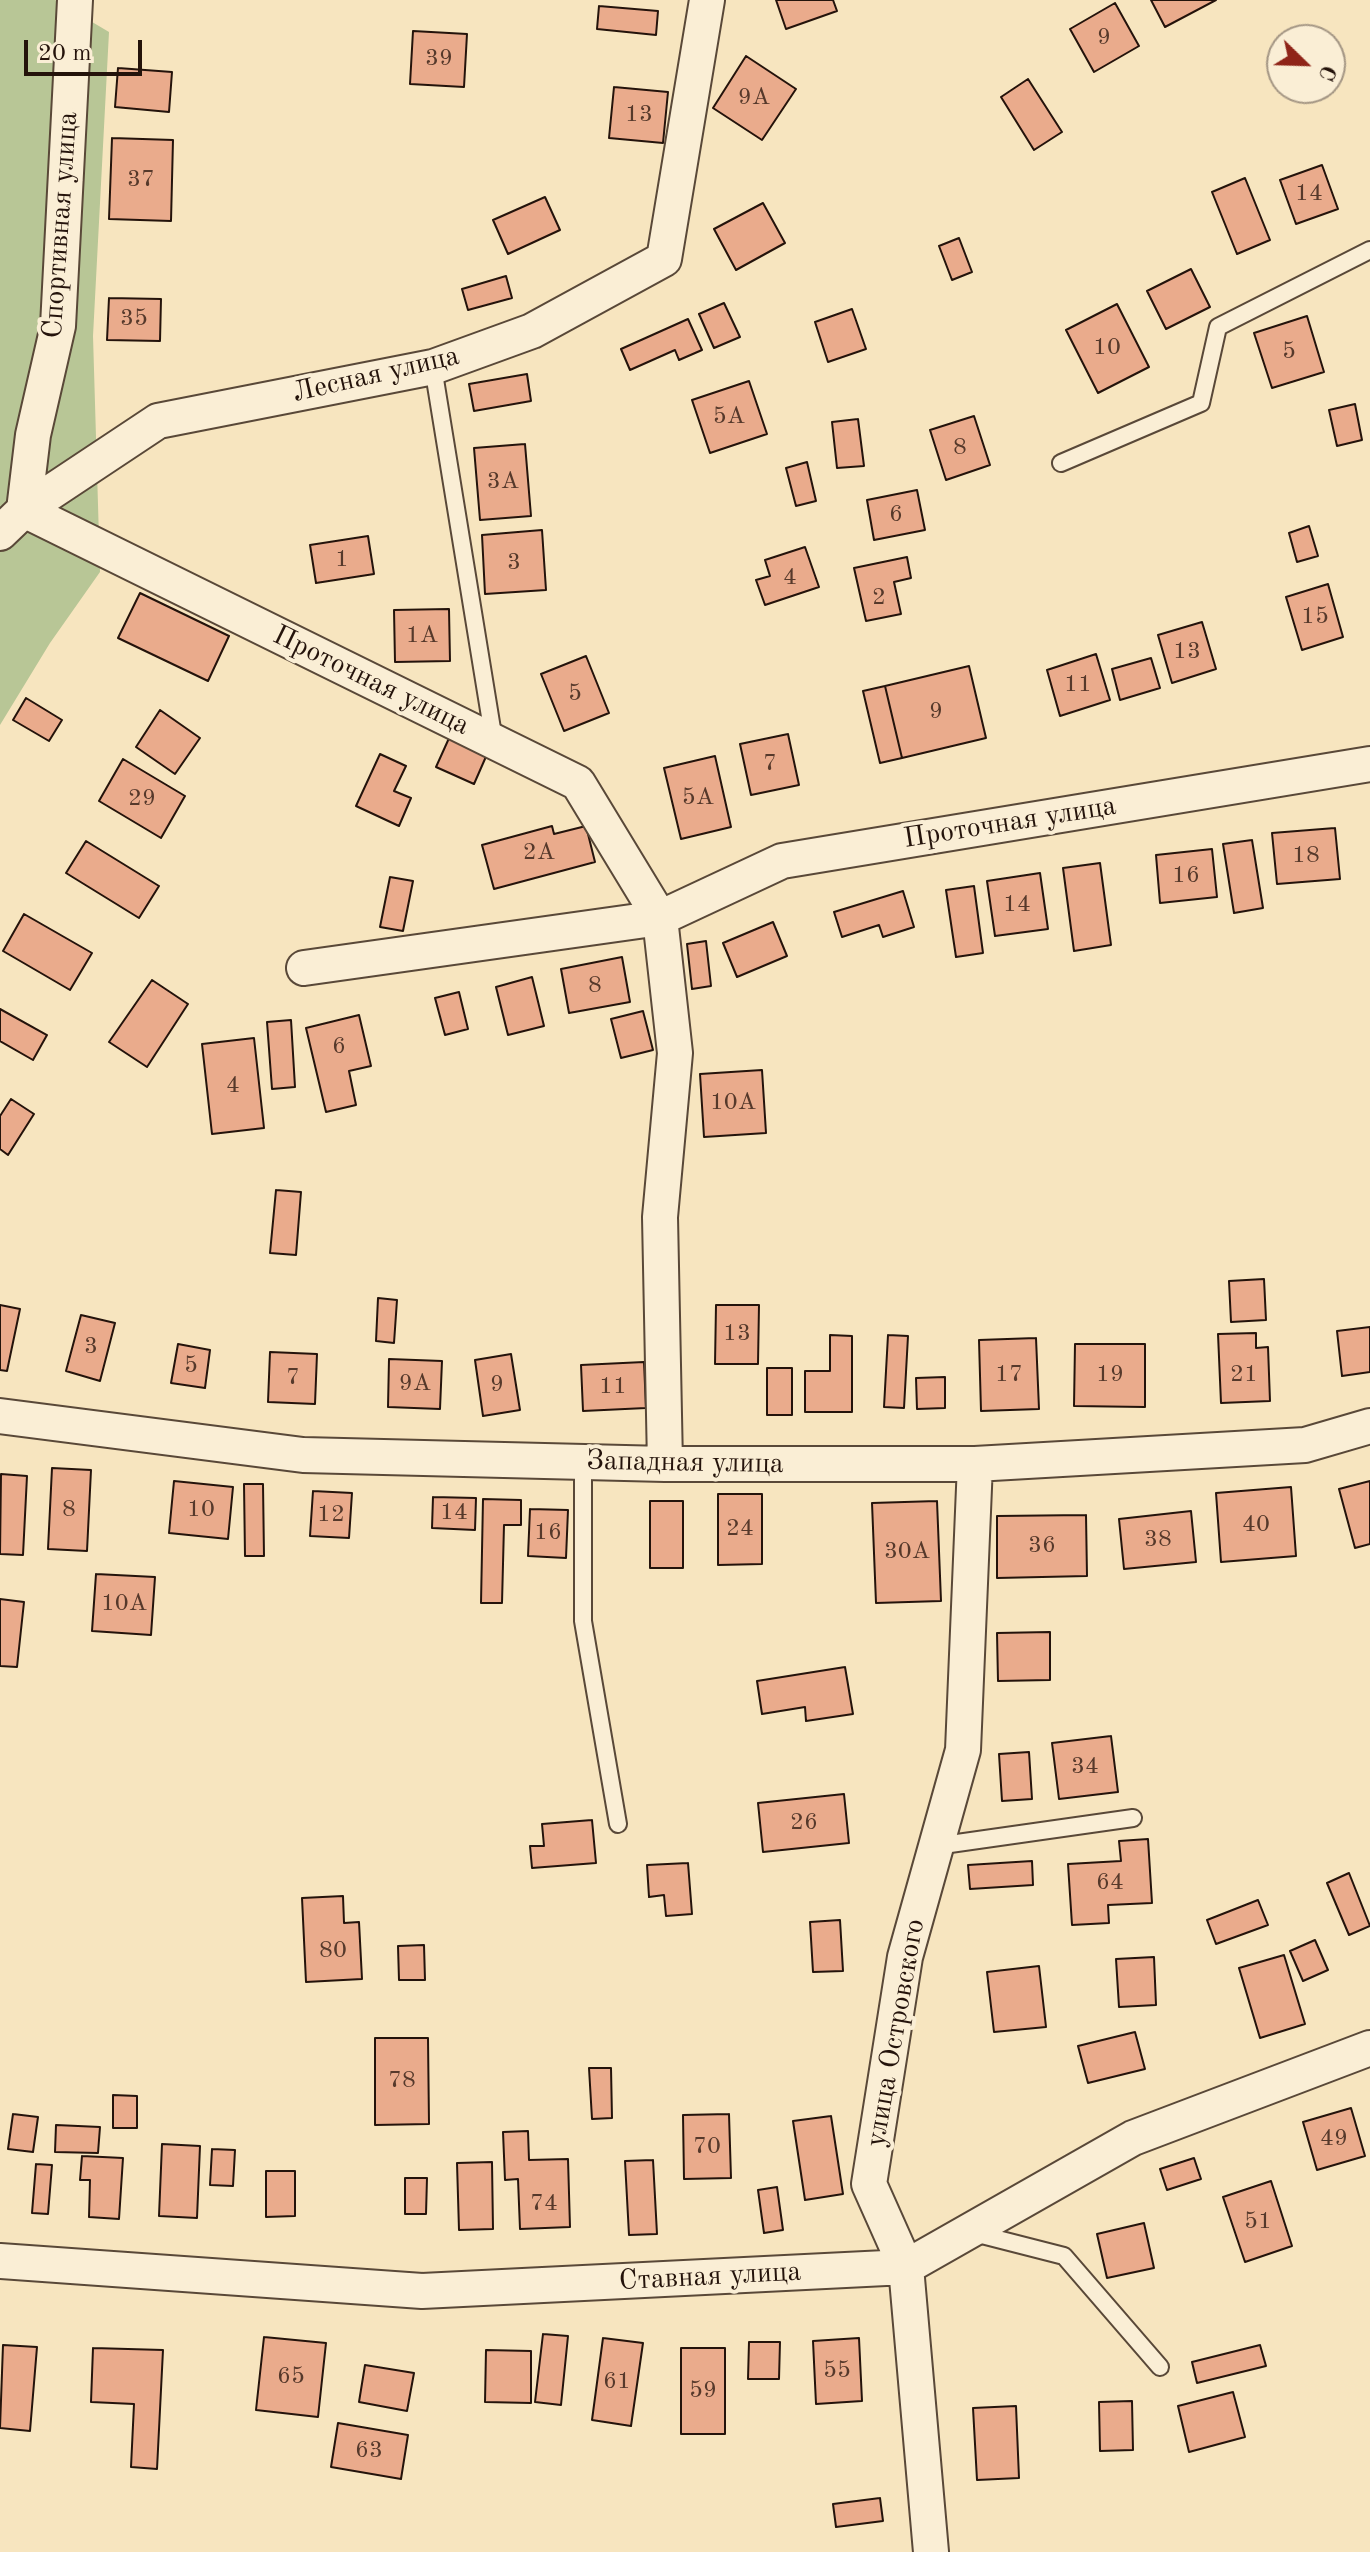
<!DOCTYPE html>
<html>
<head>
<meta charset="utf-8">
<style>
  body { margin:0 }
  #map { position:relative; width:1370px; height:2552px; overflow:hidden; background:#f7e5bf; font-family:"Old Standard TT",serif }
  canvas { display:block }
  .north { position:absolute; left:1266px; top:24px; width:80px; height:80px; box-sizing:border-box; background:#faeed5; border:2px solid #a49684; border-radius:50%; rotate:113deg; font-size:22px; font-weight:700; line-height:32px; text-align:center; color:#24130b }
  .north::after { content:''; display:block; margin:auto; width:28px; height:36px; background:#8f2418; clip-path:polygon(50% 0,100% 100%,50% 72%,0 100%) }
  .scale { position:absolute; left:24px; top:40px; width:118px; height:36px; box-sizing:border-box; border:4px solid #24130b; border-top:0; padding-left:10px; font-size:24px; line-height:28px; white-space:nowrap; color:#24130b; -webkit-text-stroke:6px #faeed5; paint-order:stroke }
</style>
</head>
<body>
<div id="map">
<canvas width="1370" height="2552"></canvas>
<div class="north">С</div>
<div class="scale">20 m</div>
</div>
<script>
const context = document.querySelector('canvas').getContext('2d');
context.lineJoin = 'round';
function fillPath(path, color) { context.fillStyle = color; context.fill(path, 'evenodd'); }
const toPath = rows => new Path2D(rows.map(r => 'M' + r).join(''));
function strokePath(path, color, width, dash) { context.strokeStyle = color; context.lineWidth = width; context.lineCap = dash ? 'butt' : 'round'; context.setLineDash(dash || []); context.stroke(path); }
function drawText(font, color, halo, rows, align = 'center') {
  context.font = font + ' "Old Standard TT",serif'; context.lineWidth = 8; context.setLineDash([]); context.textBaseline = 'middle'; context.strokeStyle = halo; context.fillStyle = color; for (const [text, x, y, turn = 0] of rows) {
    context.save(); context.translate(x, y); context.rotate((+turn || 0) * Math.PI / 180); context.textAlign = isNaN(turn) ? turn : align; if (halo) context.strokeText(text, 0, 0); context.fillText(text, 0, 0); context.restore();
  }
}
const green = toPath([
  [0,0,55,0,109,32,93,336,100,572,50,643,0,725]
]);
const building = toPath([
  [776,0,833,0,837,11,786,29,776,0],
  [1151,0,1216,0,1165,27,1151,0],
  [1115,3,1139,46,1094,72,1070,29,1115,3],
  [599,6,658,11,656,35,597,29,599,6],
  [413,31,467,34,464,87,410,84,413,31],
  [746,56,796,89,762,140,713,108,746,56],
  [118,68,172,72,169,112,115,107,118,68],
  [1028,79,1062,132,1034,150,1001,97,1028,79],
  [614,87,668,92,663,143,609,138,614,87],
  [112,138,173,140,171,221,109,219,112,138],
  [1322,165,1338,209,1296,224,1280,180,1322,165],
  [1245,178,1270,240,1237,254,1212,192,1245,178],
  [545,197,560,230,508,254,493,220,545,197],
  [763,203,785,243,736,270,714,229,763,203],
  [959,238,972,272,952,280,939,246,959,238],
  [1191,269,1210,307,1166,329,1147,291,1191,269],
  [506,276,512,298,468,310,462,289,506,276],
  [109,298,161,299,160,341,107,340,109,298],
  [724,303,740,337,714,348,699,314,724,303],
  [1117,304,1149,367,1098,393,1066,330,1117,304],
  [852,309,866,349,828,362,815,322,852,309],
  [1307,316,1324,372,1272,388,1254,333,1307,316],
  [688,319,702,350,679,360,675,350,630,370,621,349,688,319],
  [527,374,531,401,474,411,469,384,527,374],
  [749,381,767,434,710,453,692,400,749,381],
  [1355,404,1362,440,1337,446,1329,410,1355,404],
  [974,416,990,465,946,480,930,430,974,416],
  [858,419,864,466,837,468,832,422,858,419],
  [525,444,531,516,480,520,474,448,525,444],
  [807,462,816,501,796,506,786,468,807,462],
  [917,490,925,530,874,540,867,500,917,490],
  [1309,526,1318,556,1297,562,1289,533,1309,526],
  [542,530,546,590,485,594,482,535,542,530],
  [368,536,374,574,316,583,310,545,368,536],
  [805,547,819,587,765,605,756,580,770,576,765,560,805,547],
  [907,557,911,578,894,582,901,614,866,621,854,568,907,557],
  [1328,584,1343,637,1302,650,1286,597,1328,584],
  [140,593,229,636,208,681,118,638,140,593],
  [449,609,450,661,395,662,394,610,449,609],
  [1202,622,1216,669,1172,683,1158,635,1202,622],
  [1096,654,1110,700,1060,716,1047,670,1096,654],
  [586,656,609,713,564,731,541,674,586,656],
  [1151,658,1160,688,1120,700,1112,669,1151,658],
  [969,666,986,738,902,758,885,686,969,666],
  [885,686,902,758,880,763,863,691,885,686],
  [26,698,62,720,49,741,13,720,26,698],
  [160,710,200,738,175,774,136,747,160,710],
  [788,734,799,785,751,795,740,744,788,734],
  [450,736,488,752,474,784,436,767,450,736],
  [380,754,406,766,394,791,411,798,399,826,356,806,380,754],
  [715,756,731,827,681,839,664,768,715,756],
  [123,759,185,796,161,838,99,801,123,759],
  [552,826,554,834,586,826,595,862,494,889,482,845,552,826],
  [1335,828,1340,879,1277,884,1272,833,1335,828],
  [1252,840,1263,908,1234,913,1223,844,1252,840],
  [86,841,159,886,139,918,66,873,86,841],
  [1212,849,1217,897,1160,903,1156,855,1212,849],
  [1100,863,1111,945,1074,951,1063,868,1100,863],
  [1040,873,1048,929,995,936,987,881,1040,873],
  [390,877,413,881,403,931,380,927,390,877],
  [974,886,983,953,956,957,946,890,974,886],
  [903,891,914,927,883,937,879,925,842,937,834,912,903,891],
  [24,914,92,953,70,990,3,951,24,914],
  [773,922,787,956,737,977,723,943,773,922],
  [706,941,711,986,692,989,687,944,706,941],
  [622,957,630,1002,569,1013,561,969,622,957],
  [532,977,544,1026,508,1035,496,987,532,977],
  [152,980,188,1004,147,1067,109,1042,152,980],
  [459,992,468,1029,445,1035,435,998,459,992],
  [0,1009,47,1035,33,1060,0,1041,0,1009],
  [643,1011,653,1050,621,1058,611,1019,643,1011],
  [359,1015,371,1066,349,1071,356,1105,326,1112,306,1028,359,1015],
  [291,1020,295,1087,272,1089,267,1022,291,1020],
  [254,1038,264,1128,212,1134,202,1044,254,1038],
  [762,1070,766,1133,704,1137,700,1074,762,1070],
  [11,1099,34,1114,8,1155,0,1149,0,1116,11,1099],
  [276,1190,301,1192,296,1255,270,1253,276,1190],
  [1264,1279,1266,1320,1231,1322,1229,1281,1264,1279],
  [378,1298,397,1300,394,1343,376,1341,378,1298],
  [0,1305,20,1309,7,1371,0,1370,0,1305],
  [716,1305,759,1305,758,1364,715,1364,716,1305],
  [81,1315,115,1323,100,1381,66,1371,81,1315],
  [1370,1327,1370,1372,1342,1376,1337,1331,1370,1327],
  [1256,1333,1256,1348,1268,1347,1270,1401,1221,1403,1218,1334,1256,1333],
  [830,1335,852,1336,852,1412,805,1412,805,1371,830,1371,830,1335],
  [888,1335,908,1336,904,1408,884,1407,888,1335],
  [1036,1338,1039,1409,981,1411,979,1340,1036,1338],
  [178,1344,210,1350,205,1388,171,1383,178,1344],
  [1075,1344,1145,1344,1145,1407,1074,1406,1075,1344],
  [270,1352,317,1354,315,1404,268,1402,270,1352],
  [511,1354,520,1410,483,1416,475,1360,511,1354],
  [389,1359,442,1361,440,1409,388,1407,389,1359],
  [644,1362,646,1408,583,1411,581,1365,644,1362],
  [767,1368,792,1368,792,1415,767,1415,767,1368],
  [945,1377,945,1408,917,1409,916,1378,945,1377],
  [52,1468,91,1470,87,1551,48,1549,52,1468],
  [1,1474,27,1476,23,1555,0,1554,1,1474],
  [174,1481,233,1487,228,1539,169,1533,174,1481],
  [1370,1481,1370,1544,1355,1548,1339,1489,1370,1481],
  [244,1484,263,1484,264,1556,245,1556,244,1484],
  [1291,1487,1296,1556,1221,1562,1216,1493,1291,1487],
  [313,1491,352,1493,349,1538,310,1536,313,1491],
  [718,1494,762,1494,762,1564,718,1565,718,1494],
  [433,1497,476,1498,475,1530,432,1528,433,1497],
  [483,1499,521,1500,521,1525,504,1525,502,1603,481,1603,483,1499],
  [650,1501,683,1501,683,1568,650,1568,650,1501],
  [937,1501,941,1601,876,1603,872,1503,937,1501],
  [530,1509,568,1510,566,1558,528,1556,530,1509],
  [1191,1511,1196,1562,1124,1569,1119,1519,1191,1511],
  [1086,1515,1087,1576,997,1578,997,1516,1086,1515],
  [96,1574,155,1577,151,1635,92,1631,96,1574],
  [0,1599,24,1602,17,1667,0,1666,0,1599],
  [1050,1632,1050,1680,998,1681,997,1633,1050,1632],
  [845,1667,853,1714,806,1721,805,1707,762,1714,757,1681,845,1667],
  [1111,1736,1118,1792,1059,1799,1052,1743,1111,1736],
  [1029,1752,1032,1799,1002,1801,999,1754,1029,1752],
  [844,1794,849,1843,763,1852,758,1803,844,1794],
  [592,1820,596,1863,532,1868,530,1846,544,1846,542,1824,592,1820],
  [1148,1839,1152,1903,1108,1905,1109,1923,1072,1925,1068,1864,1121,1861,1119,1841,1148,1839],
  [1032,1861,1033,1885,970,1889,968,1865,1032,1861],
  [688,1863,692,1914,666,1916,664,1895,649,1897,647,1865,688,1863],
  [1349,1873,1370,1926,1349,1935,1327,1883,1349,1873],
  [343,1896,344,1923,359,1922,362,1979,306,1982,302,1898,343,1896],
  [1258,1900,1268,1925,1216,1944,1207,1920,1258,1900],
  [840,1920,843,1971,813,1972,810,1922,840,1920],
  [1315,1940,1328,1970,1303,1981,1290,1951,1315,1940],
  [424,1945,425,1980,399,1980,398,1946,424,1945],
  [1284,1955,1305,2024,1260,2038,1239,1968,1284,1955],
  [1154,1957,1156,2005,1119,2007,1116,1959,1154,1957],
  [1039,1966,1046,2027,994,2032,987,1972,1039,1966],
  [1135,2032,1145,2069,1088,2083,1078,2046,1135,2032],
  [375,2038,428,2038,429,2124,375,2125,375,2038],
  [589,2068,611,2068,612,2118,592,2119,589,2068],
  [113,2095,137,2096,137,2128,113,2128,113,2095],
  [1351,2108,1365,2156,1317,2170,1303,2122,1351,2108],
  [13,2114,38,2117,33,2152,8,2149,13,2114],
  [729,2114,731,2178,684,2179,683,2115,729,2114],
  [831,2116,843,2194,805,2200,793,2121,831,2116],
  [56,2125,100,2127,98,2153,55,2152,56,2125],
  [528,2131,529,2160,568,2159,570,2227,520,2229,518,2179,505,2180,503,2132,528,2131],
  [162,2144,200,2146,197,2218,159,2216,162,2144],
  [212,2149,235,2150,233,2186,210,2185,212,2149],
  [82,2156,123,2158,119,2219,89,2217,90,2180,80,2180,82,2156],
  [1194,2158,1201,2179,1167,2190,1160,2169,1194,2158],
  [653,2160,657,2234,629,2235,625,2161,653,2160],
  [492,2162,493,2229,459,2230,457,2163,492,2162],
  [36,2164,52,2165,48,2214,32,2213,36,2164],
  [266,2171,295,2171,295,2216,266,2217,266,2171],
  [405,2178,427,2178,426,2214,405,2214,405,2178],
  [1271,2181,1292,2246,1245,2262,1223,2197,1271,2181],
  [777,2187,783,2230,764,2233,758,2190,777,2187],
  [1144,2223,1154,2268,1107,2278,1097,2234,1144,2223],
  [543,2334,568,2336,561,2405,535,2402,543,2334],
  [264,2337,326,2343,318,2417,256,2410,264,2337],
  [603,2338,643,2343,631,2426,592,2420,603,2338],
  [859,2338,862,2401,816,2404,813,2341,859,2338],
  [749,2342,780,2342,779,2379,748,2379,749,2342],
  [3,2345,37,2347,30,2431,0,2428,3,2345],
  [1260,2345,1266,2366,1197,2383,1192,2362,1260,2345],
  [93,2348,163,2350,157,2469,131,2467,134,2404,91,2402,93,2348],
  [681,2348,725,2348,725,2434,681,2434,681,2348],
  [486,2350,531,2351,531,2403,485,2402,486,2350],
  [365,2365,414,2373,407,2411,359,2402,365,2365],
  [1233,2392,1245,2437,1189,2452,1178,2406,1233,2392],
  [1132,2401,1133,2450,1100,2451,1099,2402,1132,2401],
  [1016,2406,1019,2478,977,2480,973,2408,1016,2406],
  [338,2423,408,2435,401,2479,331,2467,338,2423],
  [880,2498,883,2521,836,2527,833,2504,880,2498]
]);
const lane = toPath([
  [433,367,494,741],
  [1061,463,1201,403,1218,327,1370,250],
  [583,1462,583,1621,618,1824],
  [936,1846,1133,1818],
  [974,2233,1064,2256,1160,2367]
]);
const street = toPath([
  [24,510,578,783,660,918,675,1053,660,1217,665,1464],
  [24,510,158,421,433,367,532,331,664,259,707,0],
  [0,533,24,510,33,435,58,326,75,0],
  [304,968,660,918,782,861,1370,764],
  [0,1416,303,1455,665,1464,975,1464,1305,1445,1370,1426],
  [0,2261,422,2291,906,2267,1133,2138,1370,2048],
  [931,2552,906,2267,869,2184,905,1957,963,1750,975,1464]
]);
const numberNames = [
  ["9",1104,38],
  ["39",439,59],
  ["9А",754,98],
  ["13",639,115],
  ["37",141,180],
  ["14",1309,194],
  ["35",134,319],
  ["10",1107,348],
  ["5",1289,352],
  ["5А",729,417],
  ["8",960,448],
  ["3А",503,482],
  ["6",896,515],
  ["1",342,560],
  ["3",514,563],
  ["4",790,578],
  ["2",879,598],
  ["15",1315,617],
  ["1А",422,636],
  ["13",1187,652],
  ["11",1078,685],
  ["5",575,694],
  ["9",936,712],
  ["7",770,764],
  ["5А",698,798],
  ["29",142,799],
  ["2А",539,853],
  ["18",1306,856],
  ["16",1186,876],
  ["14",1017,905],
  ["8",595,986],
  ["6",339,1047],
  ["4",233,1086],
  ["10А",733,1103],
  ["13",737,1334],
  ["3",91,1347],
  ["5",191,1366],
  ["17",1009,1375],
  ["19",1110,1375],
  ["21",1244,1375],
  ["7",293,1378],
  ["9А",415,1384],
  ["9",497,1385],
  ["11",613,1387],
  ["8",69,1510],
  ["10",201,1510],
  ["14",454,1513],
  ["12",331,1515],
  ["40",1256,1525],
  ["24",740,1529],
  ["16",548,1533],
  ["38",1158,1540],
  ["36",1042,1546],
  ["30А",907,1552],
  ["10А",124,1604],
  ["34",1085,1767],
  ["26",804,1823],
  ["64",1110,1883],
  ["80",333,1951],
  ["78",402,2081],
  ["49",1334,2139],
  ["70",707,2147],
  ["74",544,2204],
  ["51",1258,2222],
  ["55",837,2371],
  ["65",291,2377],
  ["61",617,2382],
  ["59",703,2391],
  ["63",369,2451]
];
const streetNames = [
  ["Спортивная улица",61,225,-86],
  ["Лесная улица",376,375,-13],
  ["Проточная улица",371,681,26],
  ["Проточная улица",1010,823,-9],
  ["Западная улица",685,1463,1],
  ["улица Островского",896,2033,-80],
  ["Ставная улица",710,2277,-3]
];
fillPath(green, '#b8c696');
fillPath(building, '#eaab8c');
strokePath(building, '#24130b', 2);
strokePath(lane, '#594838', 20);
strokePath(street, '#594838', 38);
strokePath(lane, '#faeed5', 16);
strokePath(street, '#faeed5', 34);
drawText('24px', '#56392b', null, numberNames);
drawText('28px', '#24130b', '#faeed5', streetNames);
</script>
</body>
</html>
